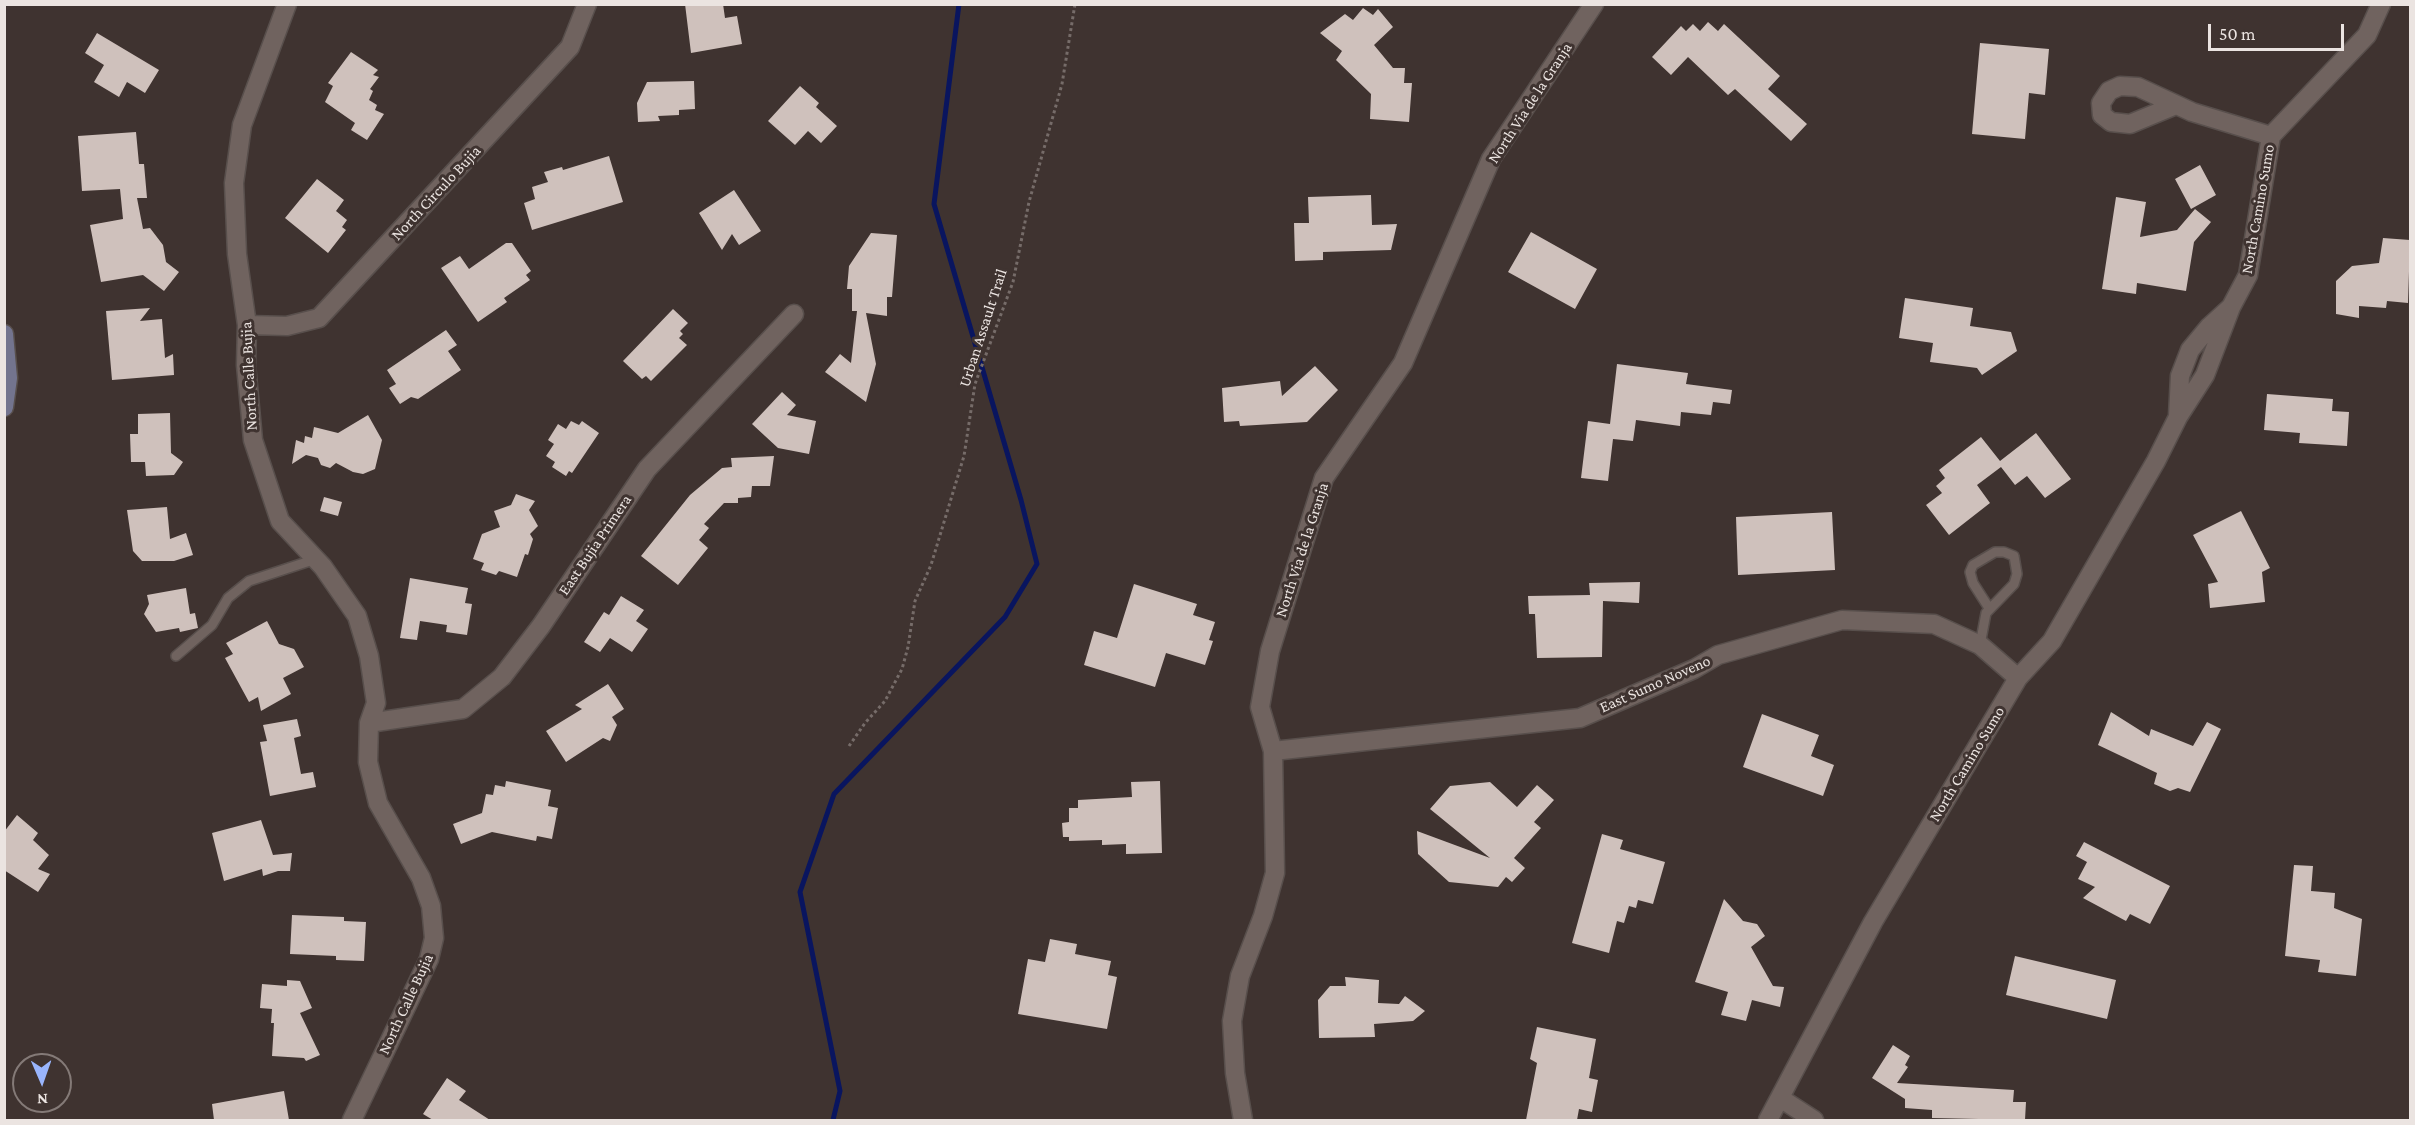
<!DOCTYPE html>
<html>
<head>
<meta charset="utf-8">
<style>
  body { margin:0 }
  #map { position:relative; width:2415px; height:1125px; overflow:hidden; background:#3f3330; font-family:"Crimson Pro",serif }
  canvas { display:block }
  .frame { position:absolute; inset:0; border:6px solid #ebe4e1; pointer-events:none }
  .north { position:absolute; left:12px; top:1053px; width:60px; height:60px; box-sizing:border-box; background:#3f3330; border:2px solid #847a77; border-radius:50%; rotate:178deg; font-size:16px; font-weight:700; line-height:24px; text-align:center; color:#ebe4e1 }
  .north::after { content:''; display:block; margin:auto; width:21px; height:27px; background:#99b5fd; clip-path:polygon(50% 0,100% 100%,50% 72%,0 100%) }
  .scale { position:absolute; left:2208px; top:24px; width:136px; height:27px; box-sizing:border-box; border:3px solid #ebe4e1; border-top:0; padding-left:8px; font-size:18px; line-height:21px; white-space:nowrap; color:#ebe4e1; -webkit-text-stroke:4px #3f3330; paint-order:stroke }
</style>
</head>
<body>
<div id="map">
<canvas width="2415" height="1125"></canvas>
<div class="frame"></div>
<div class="north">N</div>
<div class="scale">50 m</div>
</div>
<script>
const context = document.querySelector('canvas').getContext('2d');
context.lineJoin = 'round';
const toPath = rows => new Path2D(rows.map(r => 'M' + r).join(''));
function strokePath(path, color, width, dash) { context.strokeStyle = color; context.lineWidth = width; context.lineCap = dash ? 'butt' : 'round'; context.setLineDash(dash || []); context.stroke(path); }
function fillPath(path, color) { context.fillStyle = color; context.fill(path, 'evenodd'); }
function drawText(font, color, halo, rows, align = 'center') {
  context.font = font + ' "Crimson Pro",serif'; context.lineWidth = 6; context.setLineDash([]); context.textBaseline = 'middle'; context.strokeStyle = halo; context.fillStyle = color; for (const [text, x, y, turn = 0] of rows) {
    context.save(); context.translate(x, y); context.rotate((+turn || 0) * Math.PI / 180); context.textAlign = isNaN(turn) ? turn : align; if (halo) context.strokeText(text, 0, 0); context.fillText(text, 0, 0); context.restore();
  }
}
const stream = toPath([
  [833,1120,840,1091,800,892,834,794,1005,617,1037,564,1021,500,934,204,959,4]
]);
const building = toPath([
  [685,4,723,4,725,18,737,16,742,44,691,53],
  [1363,8,1373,15,1378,9,1393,27,1374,45,1393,68,1405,68,1404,83,1412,83,1409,122,1370,119,1371,94,1336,60,1342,51,1320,33,1345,14,1353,20],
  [1708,22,1718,31,1724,24,1780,76,1768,89,1807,124,1791,141,1735,89,1728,95,1688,57,1671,75,1652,57,1681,26,1686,31,1693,24,1700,31],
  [97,33,159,70,145,93,127,82,119,97,94,82,104,65,85,53],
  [1980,43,2049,49,2045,95,2029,93,2025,139,1972,134],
  [351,52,378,70,373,75,379,77,370,89,373,91,369,100,377,105,375,110,384,114,367,140,351,130,355,123,325,102,333,86,328,83],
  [694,81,695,109,679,110,679,115,658,116,660,121,638,122,637,103,647,82],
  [800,86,819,103,816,107,837,126,821,143,808,131,795,145,768,121],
  [136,132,139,164,144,164,147,198,137,198,143,229,150,228,163,245,166,262,179,272,164,291,143,275,101,282,90,225,123,219,120,189,82,191,78,136],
  [609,156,623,202,532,230,524,203,535,199,532,187,548,182,544,172,562,167,563,170],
  [2200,165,2216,195,2191,209,2175,179],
  [317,179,344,200,336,211,347,220,342,227,346,230,328,253,285,218],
  [734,190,761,231,739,245,732,234,722,250,699,213],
  [1371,195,1372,225,1397,224,1391,250,1323,252,1323,260,1295,261,1294,223,1309,223,1308,197],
  [2116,197,2146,202,2140,237,2177,230,2195,209,2211,222,2194,242,2186,291,2137,283,2136,294,2102,289],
  [1531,232,1597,269,1575,309,1508,272],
  [871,233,897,235,892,297,887,297,887,316,866,313,876,364,866,402,825,372,840,354,851,363,857,311,852,311,852,289,847,289,849,266],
  [2383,238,2410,240,2408,303,2387,301,2386,308,2359,306,2359,318,2336,314,2336,281,2352,266,2379,263],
  [506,243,512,243,531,271,526,275,530,280,504,298,507,302,478,322,441,268,460,256,469,269],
  [1905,298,1973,308,1970,326,2011,332,2017,351,1982,375,1977,368,1930,362,1933,343,1899,338],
  [150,308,140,321,162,319,165,358,173,354,174,375,112,380,106,311],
  [673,309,688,323,680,331,683,334,679,338,687,345,651,381,646,376,642,379,623,361],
  [446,330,457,345,448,351,461,370,418,399,411,397,400,404,389,388,396,384,387,370],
  [1617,364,1688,373,1686,384,1732,390,1730,404,1713,402,1711,415,1681,412,1680,426,1636,420,1633,441,1613,439,1608,481,1581,478,1588,421,1610,424],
  [1315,366,1338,390,1307,422,1240,426,1239,421,1224,422,1222,388,1280,381,1282,396],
  [782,392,796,405,787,415,816,421,809,454,778,448,752,424],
  [2267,394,2333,399,2332,411,2349,412,2347,446,2299,443,2300,433,2264,430],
  [170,413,171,453,183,462,174,475,146,476,145,462,131,462,130,434,138,434,138,414],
  [368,415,382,440,375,469,363,474,353,472,336,463,330,468,321,465,318,458,306,455,292,464,296,440,304,443,305,436,312,438,314,427,338,433],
  [571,421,579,425,582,421,599,433,572,473,569,471,566,476,552,467,555,462,546,456,554,444,548,440,558,424,566,429],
  [2036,433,2071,479,2045,498,2027,476,2015,485,2001,467,1977,485,1990,503,1949,535,1926,505,1942,493,1936,486,1945,478,1939,470,1981,437,2000,461],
  [774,456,770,486,752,486,751,497,738,498,738,503,724,503,704,524,709,528,699,540,708,548,678,585,641,556,690,495,722,468,732,467,731,458],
  [516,494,535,501,529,510,538,526,530,534,533,539,528,555,525,554,517,577,499,571,496,575,481,570,484,563,473,559,482,534,500,527,494,511,511,505],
  [324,497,342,502,338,516,320,511],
  [167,507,170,539,186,533,193,555,174,561,142,561,133,551,127,510],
  [2241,511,2270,568,2262,572,2265,602,2210,608,2208,584,2218,582,2193,535],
  [1832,512,1835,570,1738,575,1736,517],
  [410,578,468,588,465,603,472,604,467,635,446,632,447,625,420,621,417,640,400,638],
  [1640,582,1639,603,1603,601,1602,657,1537,658,1535,614,1529,614,1528,596,1590,595,1589,583],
  [1134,584,1197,604,1193,615,1215,622,1209,640,1213,641,1205,665,1166,653,1155,687,1084,665,1094,631,1117,638],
  [186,588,190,614,195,613,198,628,180,632,179,628,156,632,144,614,149,604,147,595],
  [621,596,644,610,636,621,648,629,632,652,610,638,600,652,584,642,604,612,609,615],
  [267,621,279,644,294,649,304,667,283,678,291,694,261,711,258,697,249,702,225,658,233,654,226,643],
  [608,684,624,709,612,717,617,725,610,741,603,738,566,762,546,731,582,709,575,705],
  [2111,712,2149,736,2151,729,2193,746,2207,722,2221,729,2190,792,2178,788,2170,791,2154,784,2157,773,2098,745],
  [1762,714,1819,735,1811,756,1834,765,1823,796,1743,767],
  [297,719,301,736,294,738,301,774,313,772,316,787,270,796,260,742,267,741,263,725],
  [506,781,551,790,548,806,558,808,552,839,537,836,536,841,492,832,461,844,453,824,482,813,486,794,493,795,495,785,505,787],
  [1160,781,1162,853,1126,854,1126,844,1102,845,1102,840,1069,841,1069,837,1063,837,1062,823,1069,822,1069,808,1078,808,1078,800,1132,797,1131,782],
  [1490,782,1517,807,1537,785,1554,800,1534,822,1541,828,1514,858,1525,868,1512,882,1506,877,1498,887,1449,882,1418,854,1417,831,1490,858,1430,809,1450,786],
  [17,815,38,833,33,840,49,855,38,869,50,874,38,892,4,870,4,832],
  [261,820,273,855,292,853,290,871,278,871,263,876,262,869,224,881,212,833],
  [1602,834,1623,840,1620,849,1665,862,1653,904,1638,900,1636,908,1629,906,1624,923,1617,921,1609,953,1572,943],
  [2084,842,2170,886,2150,924,2130,914,2126,921,2083,898,2095,887,2078,879,2087,862,2076,856],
  [2294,865,2313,866,2311,891,2335,893,2334,908,2362,919,2356,976,2318,972,2320,960,2285,956],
  [1724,899,1743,921,1757,924,1765,936,1751,947,1773,986,1784,987,1780,1007,1752,1000,1746,1021,1721,1015,1728,992,1695,982],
  [292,915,344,917,344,921,366,922,364,961,336,960,336,956,290,954],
  [1050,939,1077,944,1075,954,1111,961,1108,975,1117,977,1107,1029,1018,1014,1028,959,1045,962],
  [2015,956,2116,980,2107,1019,2006,995],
  [1345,977,1379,980,1378,1003,1399,1004,1405,996,1425,1011,1413,1021,1374,1024,1375,1037,1319,1038,1318,1000,1330,986,1346,986],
  [287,980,300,981,312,1008,300,1013,320,1055,306,1061,304,1058,272,1056,274,1023,271,1023,272,1009,260,1008,262,984,287,986],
  [1537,1027,1596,1039,1589,1078,1598,1080,1592,1112,1579,1109,1577,1120,1526,1120,1537,1063,1530,1059],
  [1893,1045,1910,1056,1905,1065,1908,1067,1897,1083,2014,1090,2013,1102,2026,1102,2025,1120,1932,1118,1932,1110,1905,1108,1905,1099,1872,1078],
  [447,1078,466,1091,459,1100,490,1120,433,1120,423,1114],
  [284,1091,289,1120,214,1120,212,1104]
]);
const path = toPath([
  [849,746,865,723,885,701,902,669,908,647,915,601,931,565,964,456,975,384,1013,282,1029,202,1062,84,1075,4]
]);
const lane = toPath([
  [1980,645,1986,613,2014,584,2017,574,2014,556,2004,552,1995,552,1973,565,1970,572,1973,583,1989,608],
  [176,656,212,625,228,598,249,581,316,559]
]);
const street = toPath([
  [287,4,242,125,234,183,237,254,247,325,246,365,253,440,280,521,323,567,357,616,369,656,376,703,369,723,368,762,378,803,421,878,431,906,434,938,429,959,352,1120],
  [2176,105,2130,124,2111,122,2102,115,2101,103,2109,91,2120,86,2138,87,2192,112,2271,136],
  [247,325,287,326,319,318,570,47,587,4],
  [2178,416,2180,376,2190,350,2209,327,2231,307],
  [369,723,463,709,502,677,541,626,647,469,794,314],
  [1273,751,1580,718,1694,669,1718,655,1842,620,1934,624,1980,645,2018,678],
  [1780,1098,1814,1120],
  [1243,1120,1235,1073,1232,1021,1240,976,1263,916,1275,873,1273,751,1260,707,1270,651,1324,478,1403,363,1491,159,1594,4],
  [1768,1120,1873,922,2018,678,2052,641,2156,461,2178,417,2205,375,2231,307,2248,275,2271,136,2367,35,2381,4]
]);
const secondary = toPath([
  [4,334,8,378,4,407]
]);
const streetNames = [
  ["North Via de la Granja",1530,103,-57],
  ["North Circulo Bujia",436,193,-47],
  ["North Camino Sumo",2258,209,-80],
  ["Urban Assault Trail",983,328,-72],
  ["North Calle Bujia",249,376,-93],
  ["East Bujia Primera",595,545,-56],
  ["North Via de la Granja",1302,550,-72],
  ["East Sumo Noveno",1655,684,-24],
  ["North Camino Sumo",1967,764,-59],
  ["North Calle Bujia",406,1004,-65]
];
strokePath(stream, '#09155f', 5);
fillPath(building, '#cfc1bc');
strokePath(lane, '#584f4c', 12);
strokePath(street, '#584f4c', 21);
strokePath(secondary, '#584f4c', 21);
strokePath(path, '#766c69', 3, [3, 3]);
strokePath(lane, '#70635f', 9);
strokePath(street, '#70635f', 18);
strokePath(secondary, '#73748e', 18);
drawText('16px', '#ebe4e1', '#3f3330', streetNames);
</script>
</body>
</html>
